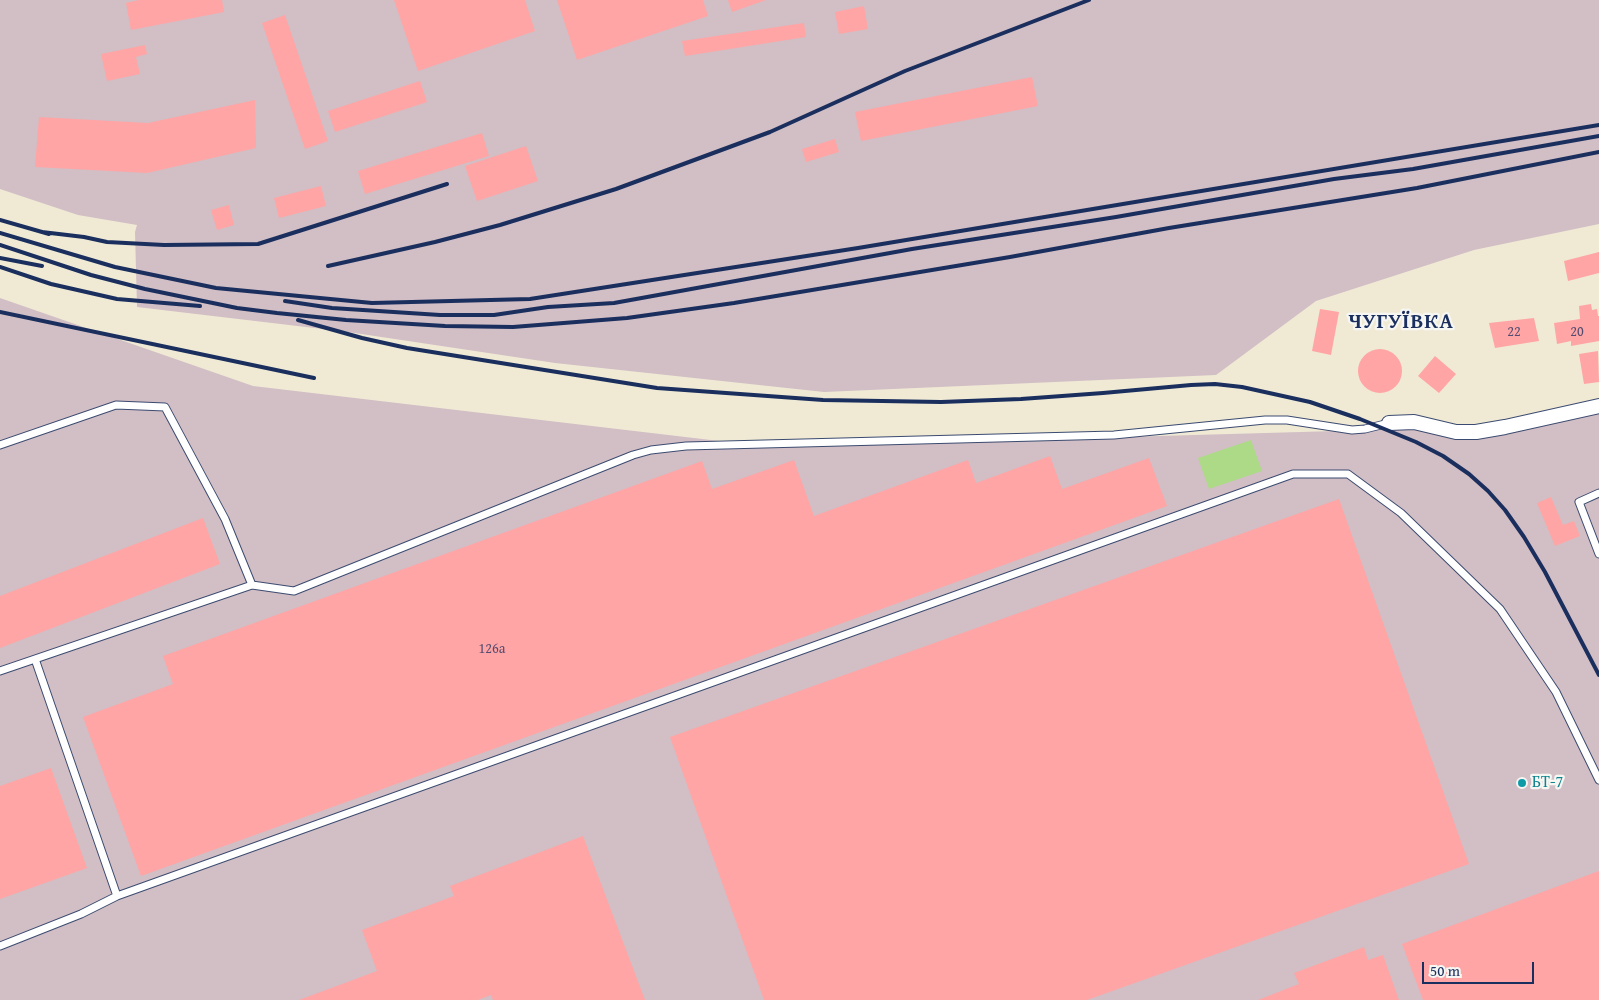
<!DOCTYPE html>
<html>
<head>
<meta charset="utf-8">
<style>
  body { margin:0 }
  #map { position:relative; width:1599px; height:1000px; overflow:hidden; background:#f0ead5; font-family:"Gentium Book Plus",serif }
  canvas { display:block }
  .scale { position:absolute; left:1422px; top:962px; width:112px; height:22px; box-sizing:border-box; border:2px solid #1b2f5e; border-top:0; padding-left:6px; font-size:15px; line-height:18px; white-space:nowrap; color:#1b2f5e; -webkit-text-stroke:4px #f6f6f2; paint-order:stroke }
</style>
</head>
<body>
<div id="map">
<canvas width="1599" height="1000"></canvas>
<div class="scale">50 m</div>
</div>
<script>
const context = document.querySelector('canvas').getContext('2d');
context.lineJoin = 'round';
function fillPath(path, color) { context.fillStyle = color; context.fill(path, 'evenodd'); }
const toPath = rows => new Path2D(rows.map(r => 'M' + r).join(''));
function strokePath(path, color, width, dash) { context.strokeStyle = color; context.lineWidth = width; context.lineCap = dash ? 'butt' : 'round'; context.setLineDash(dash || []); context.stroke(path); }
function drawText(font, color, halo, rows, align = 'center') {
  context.font = font + ' "Gentium Book Plus",serif'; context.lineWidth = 4.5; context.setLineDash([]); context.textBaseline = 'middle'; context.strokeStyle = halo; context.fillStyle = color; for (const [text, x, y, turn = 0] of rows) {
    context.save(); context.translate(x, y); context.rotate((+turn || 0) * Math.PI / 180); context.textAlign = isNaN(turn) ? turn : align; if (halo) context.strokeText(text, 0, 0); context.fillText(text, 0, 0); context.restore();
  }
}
const industrial = toPath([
  [0,0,1599,0,1599,224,1474,250,1316,301,1216,375,824,392,555,363,348,332,137,307,135,232,137,225,78,215,0,189],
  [0,298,253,386,770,447,1513,426,1599,407,1599,1000,0,1000]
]);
const green = toPath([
  [1251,440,1262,471,1209,489,1198,458]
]);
const building = toPath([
  [139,0,222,0,224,12,131,30,126,3],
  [394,0,525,0,535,31,418,71],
  [557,0,703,0,708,16,577,60],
  [728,0,766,0,732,12],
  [864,6,868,29,839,34,835,12],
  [285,15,328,141,305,149,262,23],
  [804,23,806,37,685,56,682,41],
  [145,45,147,54,136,57,140,74,107,81,101,54],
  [1032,77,1038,106,861,141,855,112],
  [420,81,427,102,335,132,328,111],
  [255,100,256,148,147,173,35,167,39,117,148,123],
  [482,133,489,156,365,194,358,171],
  [835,139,839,152,806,162,802,149],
  [526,146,538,181,477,201,465,166],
  [321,186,326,206,279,218,274,198],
  [229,205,234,225,217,230,211,210],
  [1599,252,1599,273,1568,281,1564,261],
  [1591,304,1592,310,1597,309,1598,316,1599,316,1599,341,1571,346,1571,341,1557,344,1554,323,1580,319,1579,306],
  [1320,309,1339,312,1331,355,1312,351],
  [1534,318,1539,341,1495,348,1489,323],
  '1358 371a22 22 0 1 1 44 0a22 22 0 1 1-44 0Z',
  [1598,351,1599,382,1584,384,1579,354],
  [1435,356,1456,374,1439,393,1418,376],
  [1050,456,1062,489,1149,458,1167,506,141,876,83,717,173,684,163,656,702,461,712,489,794,460,814,516,968,460,976,483],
  [1551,497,1563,525,1574,521,1580,536,1555,546,1537,503],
  [1339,499,1469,864,1087,1000,764,1000,670,737],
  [203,518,220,564,0,648,0,596],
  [51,768,87,868,0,899,0,786],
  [583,836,645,1000,493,1000,491,995,478,1000,299,1000,377,971,362,930,454,896,450,886],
  [1599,871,1599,1000,1423,1000,1402,944],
  [1364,947,1368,960,1383,955,1399,1000,1258,1000,1299,984,1294,973]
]);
const lane = toPath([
  [0,445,116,405,165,407,225,519,252,585],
  [1599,493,1579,502,1599,554],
  [35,659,117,896],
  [0,671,252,585,294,591,633,455,651,450,686,446,1114,435,1265,420,1287,420,1352,430,1365,429,1389,423],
  [0,946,81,914,117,896,1293,474,1348,474,1401,513,1500,609,1556,692,1599,780]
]);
const street = toPath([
  [1389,423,1414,422,1456,432,1476,432,1505,427,1599,406]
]);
const rail = toPath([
  [0,220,49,234],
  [42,232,84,237,107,242,164,245,258,244,447,184],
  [0,233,115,267,216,288,372,303,530,299,858,248,1599,125],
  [0,245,91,275,145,289,237,308,277,313,346,320,445,326,513,327,627,318,734,303,1010,257,1169,228,1417,188,1599,152],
  [0,258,42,266],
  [328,266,435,242,500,225,616,189,770,132,905,71,1089,0],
  [0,267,51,284,117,299,200,306],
  [285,301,332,308,440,315,494,315,548,307,614,303,912,249,1116,217,1334,179,1413,169,1599,136],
  [0,312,314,378],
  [298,320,362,338,407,348,657,388,823,400,941,402,1021,399,1103,393,1191,385,1215,384,1242,387,1310,402,1360,419,1416,442,1443,456,1469,474,1488,491,1505,510,1524,537,1545,572,1599,675]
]);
const markers = [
  [1522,783,5,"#0f9aa8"]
];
const numberNames = [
  ["22",1514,332],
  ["20",1577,332],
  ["126а",492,649]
];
const cultureNames = [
  ["БТ-7",1532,783]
];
const districtNames = [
  ["ЧУГУЇВКА",1401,323]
];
fillPath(industrial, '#d2bec5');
fillPath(green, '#adda87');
fillPath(building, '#ffa5a5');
strokePath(lane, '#3b4b70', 9);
strokePath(street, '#3b4b70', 16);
strokePath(lane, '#fff', 7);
strokePath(street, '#fff', 14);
strokePath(rail, '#1b2f5e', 4);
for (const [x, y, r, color] of markers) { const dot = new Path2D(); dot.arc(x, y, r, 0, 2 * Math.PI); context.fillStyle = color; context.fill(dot); strokePath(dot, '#f6f6f2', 2); }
drawText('14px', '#544c70', null, numberNames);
drawText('16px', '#0d838f', '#f6f6f2', cultureNames, 'left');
context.letterSpacing = '1px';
drawText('bold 21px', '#1b2f5e', '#f6f6f2', districtNames);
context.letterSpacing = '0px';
</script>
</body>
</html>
